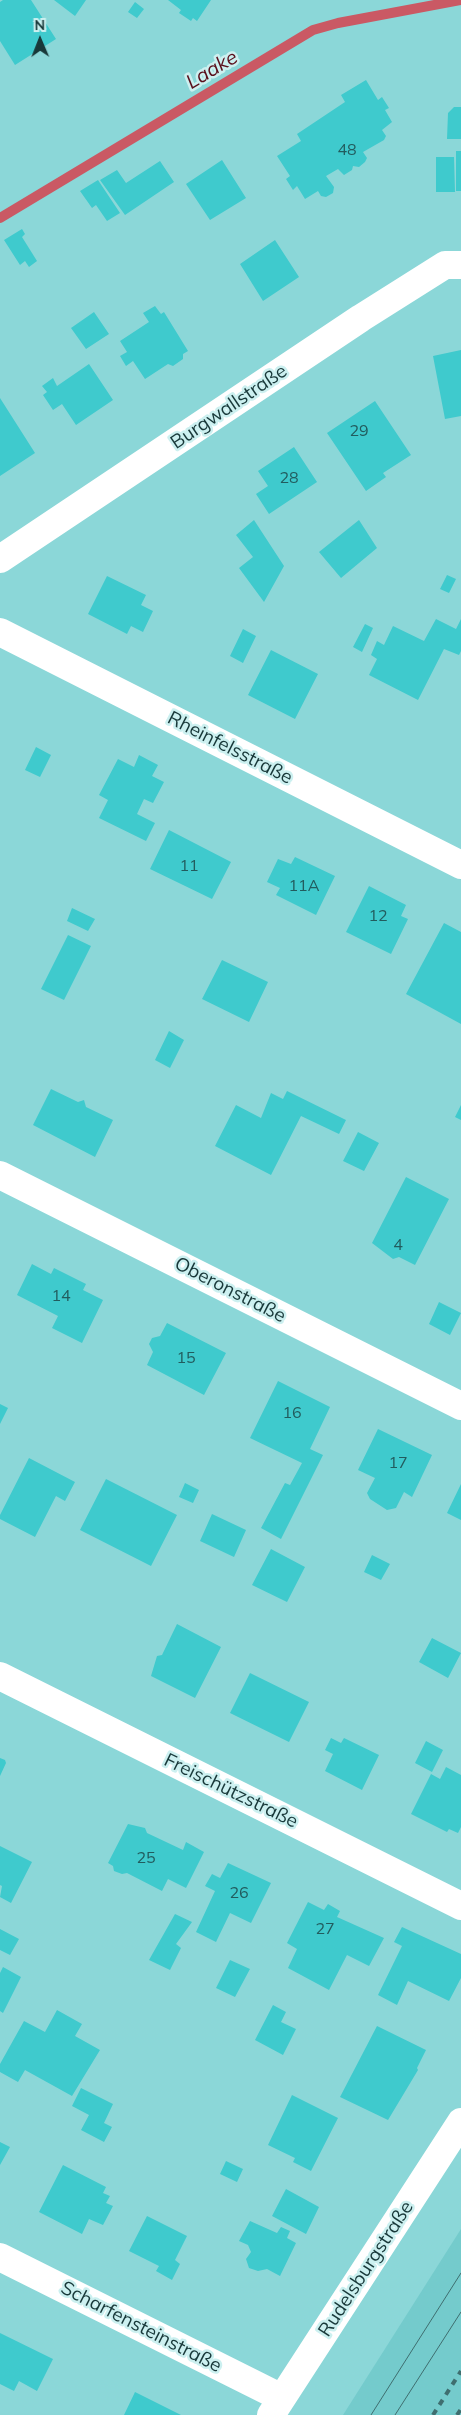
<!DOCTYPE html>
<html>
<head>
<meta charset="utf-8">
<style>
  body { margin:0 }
  #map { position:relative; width:461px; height:2415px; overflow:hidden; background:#8bd7d8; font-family:Mulish,sans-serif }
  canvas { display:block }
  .north { position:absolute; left:15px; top:15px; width:50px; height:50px; -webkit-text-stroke:4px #ccf0f0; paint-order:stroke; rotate:359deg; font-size:14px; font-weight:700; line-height:20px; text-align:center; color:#183839 }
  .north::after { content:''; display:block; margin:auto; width:18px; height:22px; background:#183839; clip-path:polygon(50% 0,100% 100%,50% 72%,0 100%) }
</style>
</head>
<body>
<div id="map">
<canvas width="461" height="2415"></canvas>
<div class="north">N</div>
</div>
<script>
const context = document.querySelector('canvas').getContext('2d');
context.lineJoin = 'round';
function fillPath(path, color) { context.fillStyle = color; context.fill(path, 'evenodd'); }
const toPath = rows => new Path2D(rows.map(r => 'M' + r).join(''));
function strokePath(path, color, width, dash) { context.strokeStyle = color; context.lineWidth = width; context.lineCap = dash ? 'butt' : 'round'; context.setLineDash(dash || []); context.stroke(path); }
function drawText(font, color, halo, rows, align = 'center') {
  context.font = font + ' Mulish,sans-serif'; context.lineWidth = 5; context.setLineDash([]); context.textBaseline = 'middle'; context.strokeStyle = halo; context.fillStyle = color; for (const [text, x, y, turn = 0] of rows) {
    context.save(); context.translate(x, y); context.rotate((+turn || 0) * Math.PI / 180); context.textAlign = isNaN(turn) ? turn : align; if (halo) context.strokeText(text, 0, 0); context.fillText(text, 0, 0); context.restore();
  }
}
const built = toPath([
  [461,2229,461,2415,343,2415]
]);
const stream = toPath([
  [0,218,313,30,338,23,461,0]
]);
const building = toPath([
  [3,0,31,0,56,39,15,65,0,41,0,2],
  [54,0,86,0,75,16],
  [168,0,211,0,197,21,193,18,191,21,179,13,181,10],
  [135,2,144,9,137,18,128,12],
  [366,80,378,100,382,97,389,108,385,110,392,122,382,130,386,136,384,140,363,152,367,158,365,162,359,167,353,166,352,170,344,175,338,169,326,176,334,187,333,193,326,197,321,196,318,191,305,199,297,186,293,190,286,179,290,176,277,156,301,141,297,134,345,102,341,95],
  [454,107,461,107,461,139,447,139,448,113],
  [456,151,461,151,461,191,456,191],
  [436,157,454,157,455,192,436,192],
  [222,160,246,198,210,220,186,184],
  [160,161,174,182,125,215,100,180,117,170,126,183],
  [98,180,120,213,107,221,96,205,92,208,80,191],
  [22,229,25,234,22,237,37,261,29,267,25,261,20,265,4,240],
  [275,240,299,277,263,301,240,264],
  [155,306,161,314,164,312,188,351,183,354,183,359,173,366,168,364,145,379,133,361,126,366,120,356,127,352,120,341,149,322,143,313],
  [94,312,109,334,86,349,71,328],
  [461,350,461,416,445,419,433,356],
  [89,364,113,400,76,425,62,404,53,410,43,395,47,392,42,386,53,378,57,386],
  [0,398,35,453,0,476],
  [375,401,411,455,383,473,386,477,366,491,327,433],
  [294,447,317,482,269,514,256,494,268,486,258,471],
  [254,520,284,566,264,602,239,568,253,557,236,535],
  [359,520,377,548,341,578,319,552],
  [447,575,456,579,449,593,440,589],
  [107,576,146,595,141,605,153,611,143,632,131,626,127,634,88,614],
  [436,619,456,629,461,619,461,651,459,655,444,649,418,700,369,675,377,659,371,655,377,641,384,645,393,626,424,641],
  [365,624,373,628,362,652,353,647],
  [243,629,256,636,243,663,230,656],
  [271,650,318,674,295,719,248,695],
  [36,747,51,755,40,777,25,770],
  [139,755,158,765,152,776,164,782,153,803,144,799,137,814,155,823,146,841,99,818,108,800,99,795,118,759,134,767],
  [169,830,231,862,212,899,150,869],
  [295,857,335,876,316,915,276,895,280,888,267,882,278,859,291,864],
  [369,886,406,905,401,916,408,919,391,954,346,932],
  [72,908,95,919,88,931,67,921],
  [444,923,461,932,461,1024,406,994],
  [68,935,91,946,64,1000,41,989],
  [222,960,268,982,249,1022,202,999],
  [169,1031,184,1040,170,1068,155,1060],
  [51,1089,78,1102,84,1100,86,1107,113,1120,95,1157,33,1125],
  [287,1091,346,1120,339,1134,301,1116,271,1175,215,1146,236,1105,261,1118,271,1093,283,1099],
  [461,1105,461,1120,455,1117],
  [358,1132,379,1143,364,1171,343,1161],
  [406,1177,449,1199,415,1265,399,1257,393,1259,372,1243],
  [32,1264,51,1274,54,1268,86,1284,83,1290,103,1300,82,1343,52,1328,58,1316,17,1295],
  [439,1302,461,1313,450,1335,429,1324],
  [167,1323,226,1353,204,1395,147,1365,153,1352,149,1344,152,1338,160,1336],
  [278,1381,330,1407,310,1449,323,1455,281,1539,261,1528,285,1483,290,1485,302,1463,250,1438],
  [0,1404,8,1408,0,1424],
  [378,1429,432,1455,412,1497,404,1492,396,1508,387,1510,370,1499,367,1493,375,1478,358,1470],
  [29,1458,75,1482,65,1501,56,1496,35,1537,0,1519,0,1515],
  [106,1479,177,1515,151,1566,80,1530],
  [185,1483,199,1490,193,1503,179,1497],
  [461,1484,461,1520,447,1513],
  [212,1514,246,1530,234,1557,200,1541],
  [271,1549,305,1567,287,1602,252,1585],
  [372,1555,390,1564,381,1580,364,1572],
  [177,1624,221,1647,195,1698,151,1676,157,1656,162,1655],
  [432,1638,461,1653,448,1678,419,1662],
  [250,1673,309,1702,289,1742,230,1713],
  [331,1738,341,1743,344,1738,379,1755,362,1790,325,1771,333,1754,325,1750],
  [426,1741,443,1750,432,1772,415,1763],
  [0,1758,5,1760,6,1763,0,1776],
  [446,1767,461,1775,461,1827,458,1833,449,1829,447,1832,411,1814,431,1774,440,1779],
  [128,1824,145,1828,147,1833,183,1850,186,1842,204,1852,186,1888,168,1879,162,1891,127,1873,122,1874,114,1871,113,1866,108,1863],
  [0,1846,32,1862,11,1903,0,1897,2,1886,0,1885],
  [228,1863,271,1883,251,1923,230,1913,216,1942,196,1932,215,1891,205,1886,212,1874,220,1878],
  [308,1902,324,1910,328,1904,340,1911,337,1917,384,1938,369,1966,347,1955,329,1990,288,1968,297,1949,287,1943],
  [175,1914,192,1922,176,1944,181,1948,170,1970,149,1960],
  [402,1927,461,1954,461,1978,449,2001,408,1981,397,2005,378,1995,402,1946,394,1942],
  [0,1929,19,1939,10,1955,0,1950],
  [230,1960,250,1969,235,1997,216,1988],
  [3,1967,21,1977,3,2013,0,2011,0,1973],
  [273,2005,286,2012,281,2022,296,2029,283,2055,255,2040],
  [57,2010,82,2024,75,2036,100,2050,72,2096,25,2070,18,2082,0,2072,0,2064,24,2021,45,2032],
  [377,2026,426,2050,417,2068,418,2070,388,2120,340,2097],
  [81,2088,113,2104,104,2123,112,2127,104,2142,81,2130,89,2115,72,2106],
  [292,2095,338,2118,311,2171,293,2162,295,2158,268,2145],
  [0,2142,10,2147,0,2165],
  [226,2161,243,2169,237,2182,220,2174],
  [63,2165,106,2187,103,2193,110,2196,106,2203,113,2206,103,2225,89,2219,82,2234,39,2212],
  [286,2189,319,2207,306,2234,272,2216],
  [147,2216,187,2236,175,2260,180,2264,172,2280,156,2271,159,2266,129,2251],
  [250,2221,277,2233,281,2227,290,2231,287,2238,296,2243,280,2276,267,2269,258,2271,249,2268,246,2259,251,2252,248,2245,239,2241],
  [0,2333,53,2359,37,2391,19,2381,14,2391,0,2384],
  [135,2392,181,2415,124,2415]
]);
const street = toPath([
  [0,559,361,318,445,265,461,265],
  [0,632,461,865],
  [0,1175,461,1406],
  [0,1676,461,1906],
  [0,2257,282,2398],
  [271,2415,461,2122]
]);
const tram = toPath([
  [371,2415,461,2273],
  [395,2415,461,2312]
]);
const rail = toPath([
  [433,2415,461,2371],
  [457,2415,461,2409]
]);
const numberNames = [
  ["48",347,150],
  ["29",359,431],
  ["28",289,478],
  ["11",189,866],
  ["11A",304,886],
  ["12",378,916],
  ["4",398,1245],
  ["14",61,1296],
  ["15",186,1358],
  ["16",292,1413],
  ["17",398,1463],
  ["25",146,1858],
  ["26",239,1893],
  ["27",325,1929]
];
const streetNames = [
  ["Burgwallstraße",229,407,-34],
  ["Rheinfelsstraße",230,748,27],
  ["Oberonstraße",230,1290,27],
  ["Freischützstraße",231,1791,26],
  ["Rudelsburgstraße",366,2269,-57],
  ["Scharfensteinstraße",141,2327,27]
];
const waterNames = [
  ["Laake",212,70,-31]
];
fillPath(built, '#74cbcc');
strokePath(stream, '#ca5964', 10);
fillPath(building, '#3fcacd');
strokePath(street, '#fff', 28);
strokePath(tram, '#3f6e6f', 1);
strokePath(rail, '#3f6e6f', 4, [6, 6]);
drawText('16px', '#225c5e', null, numberNames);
drawText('19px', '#183839', '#ccf0f0', streetNames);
drawText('italic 20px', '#590f1c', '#ccf0f0', waterNames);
</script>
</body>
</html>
